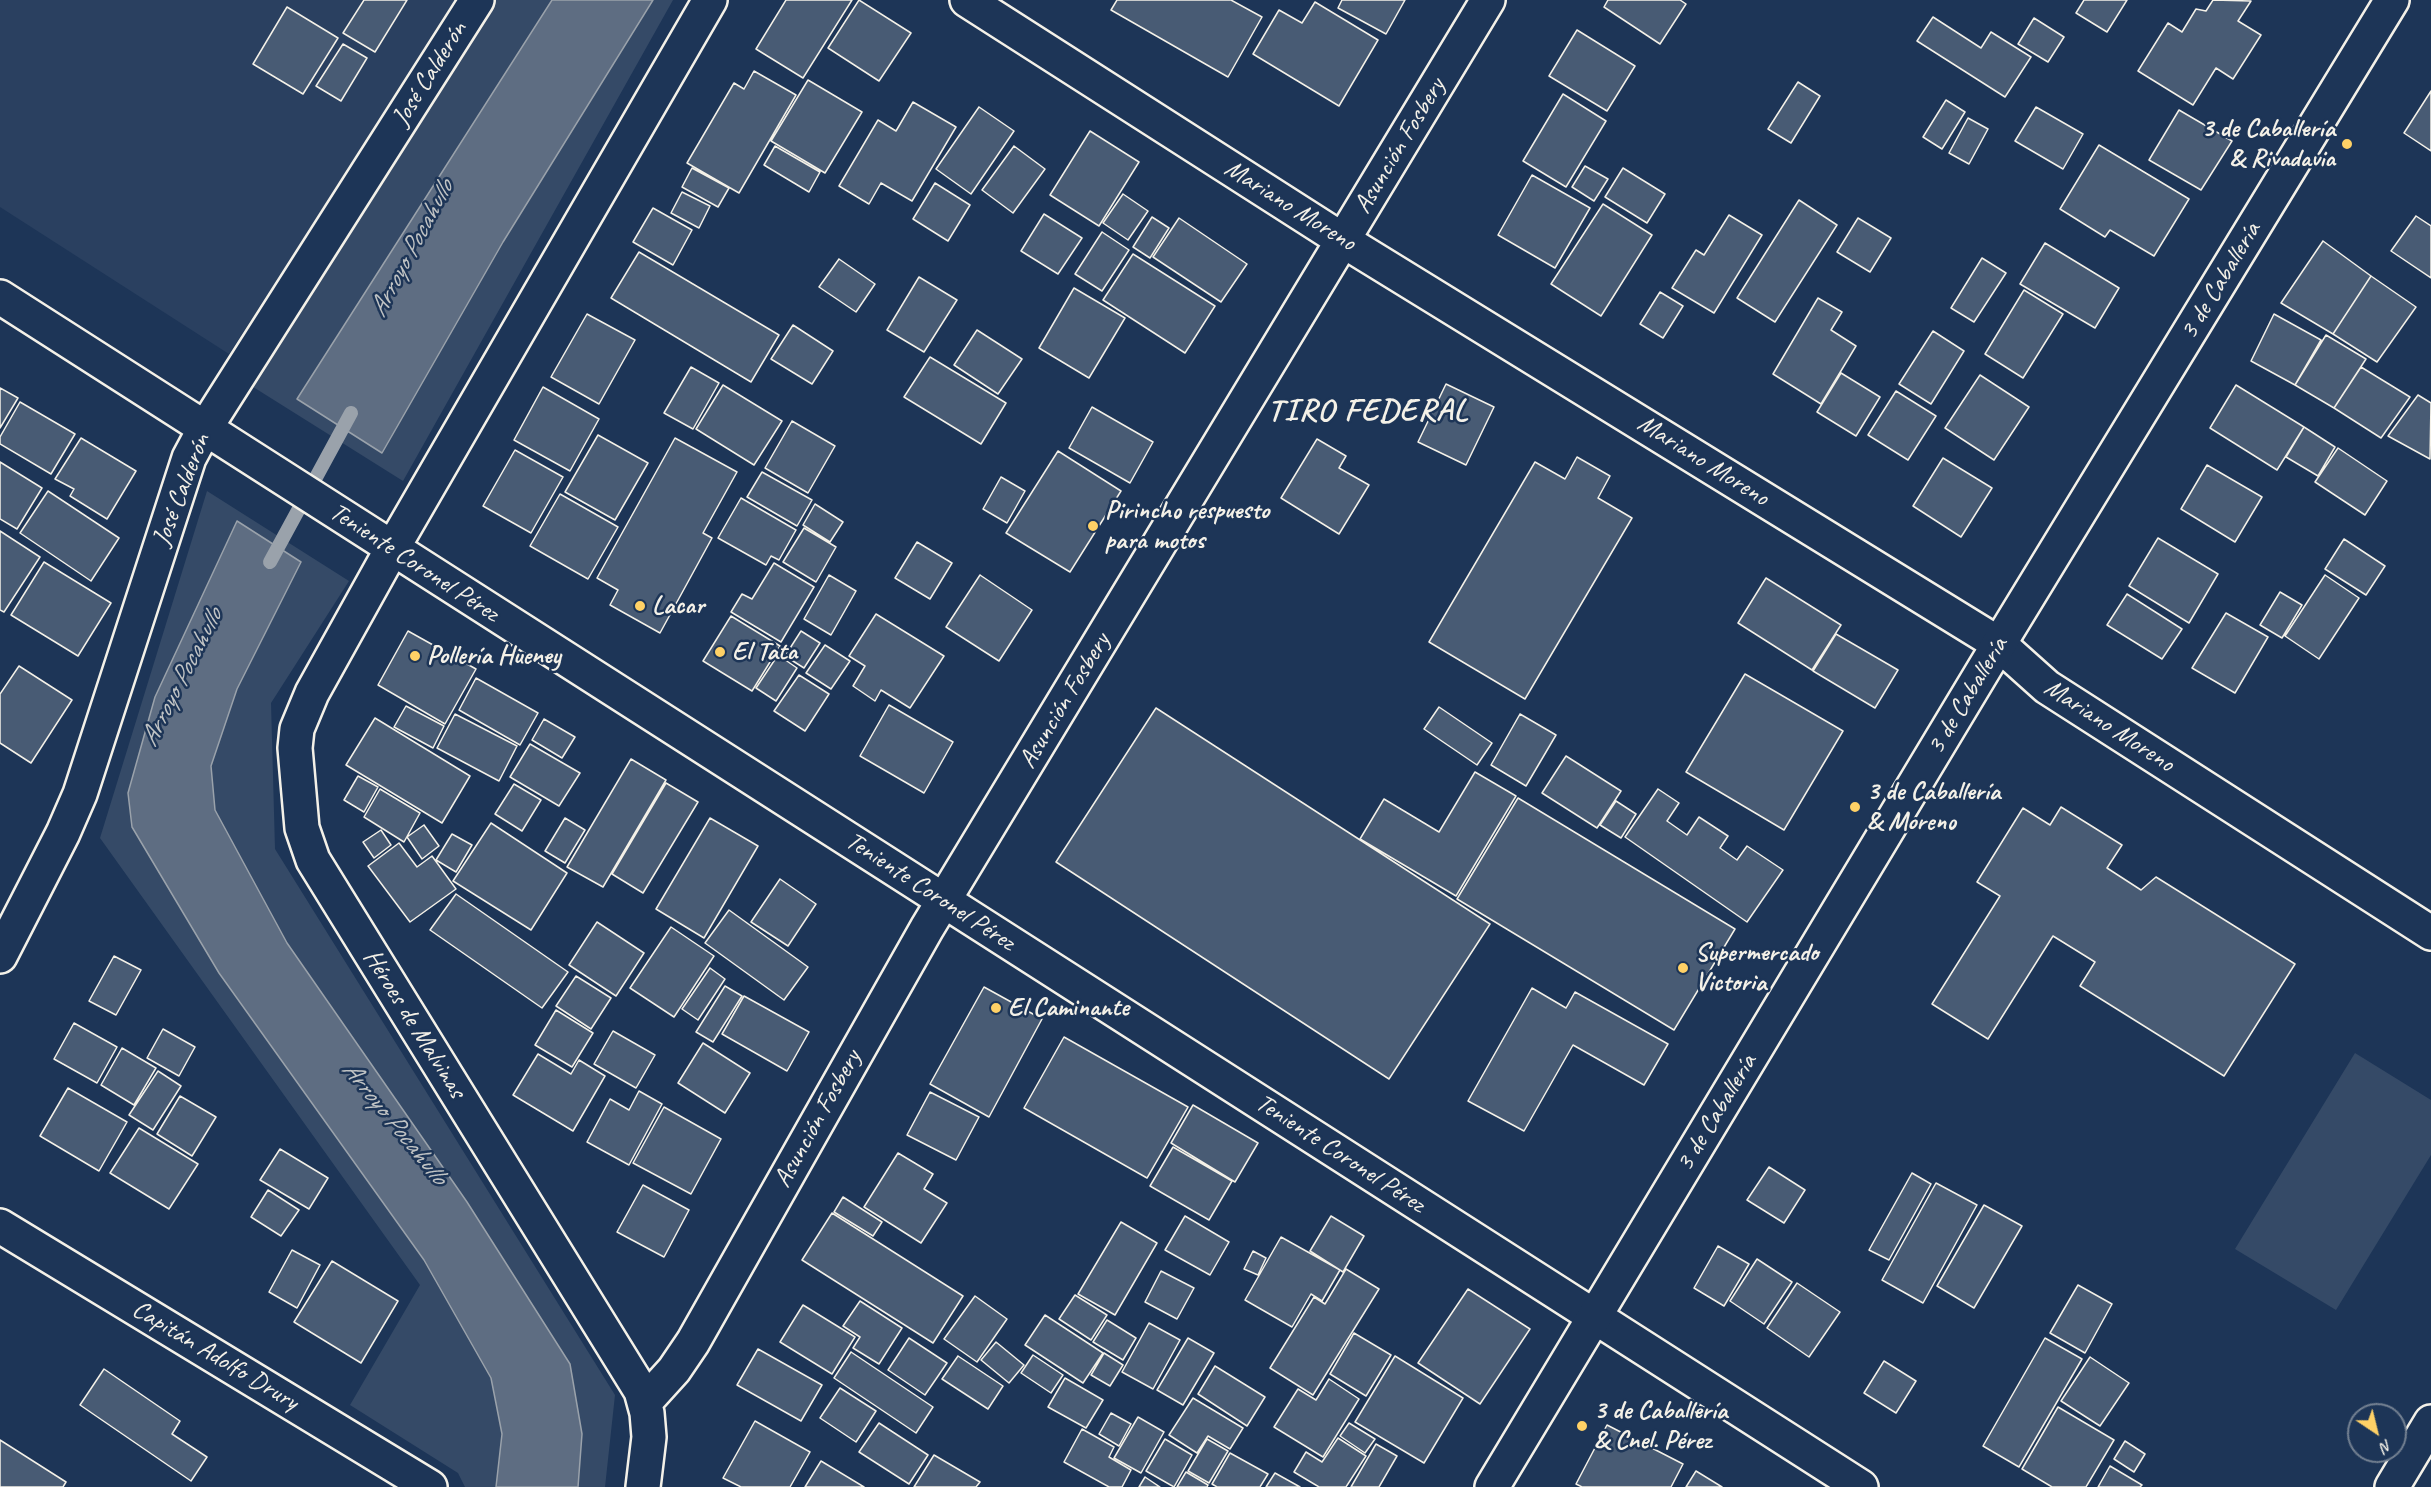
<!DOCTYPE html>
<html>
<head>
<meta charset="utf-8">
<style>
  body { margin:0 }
  #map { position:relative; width:2431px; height:1487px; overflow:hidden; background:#1d3557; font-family:Caveat,sans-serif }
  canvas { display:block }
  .north { position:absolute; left:2347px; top:1403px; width:60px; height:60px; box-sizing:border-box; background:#1d3557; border:2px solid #738091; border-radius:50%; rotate:145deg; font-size:16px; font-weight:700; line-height:24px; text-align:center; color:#f4f1e8 }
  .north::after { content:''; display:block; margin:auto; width:21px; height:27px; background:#ffd166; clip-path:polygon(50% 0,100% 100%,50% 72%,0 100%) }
</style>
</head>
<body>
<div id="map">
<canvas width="2431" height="1487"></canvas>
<div class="north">N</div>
</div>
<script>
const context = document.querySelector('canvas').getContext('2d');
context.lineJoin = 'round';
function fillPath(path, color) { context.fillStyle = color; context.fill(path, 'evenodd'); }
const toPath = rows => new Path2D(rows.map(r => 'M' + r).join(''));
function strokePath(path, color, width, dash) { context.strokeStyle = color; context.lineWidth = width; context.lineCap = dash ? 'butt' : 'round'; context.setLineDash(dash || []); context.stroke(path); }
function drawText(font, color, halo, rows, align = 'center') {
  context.font = font + ' Caveat,sans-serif'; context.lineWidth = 5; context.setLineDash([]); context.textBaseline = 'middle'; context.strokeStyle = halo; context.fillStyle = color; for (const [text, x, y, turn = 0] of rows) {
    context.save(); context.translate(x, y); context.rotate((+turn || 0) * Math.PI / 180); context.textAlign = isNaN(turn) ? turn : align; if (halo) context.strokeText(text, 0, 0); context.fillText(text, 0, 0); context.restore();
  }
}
const built = toPath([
  [0,0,457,0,229,354,0,207]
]);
const green = toPath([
  [491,0,673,0,403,481,250,385],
  [207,491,349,581,271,703,275,849,615,1395,605,1487,465,1487,458,1473,350,1405,420,1285,100,838],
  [2355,1053,2431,1100,2431,1155,2336,1310,2235,1249]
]);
const water = toPath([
  [552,0,653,0,503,242,382,453,297,399,552,0],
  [237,521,301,562,237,689,211,766,215,810,287,943,467,1202,570,1364,582,1434,578,1487,496,1487,502,1434,491,1378,424,1260,219,973,132,827,128,793,155,697,237,521]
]);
const stream = toPath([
  [270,562,351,413]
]);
const building = toPath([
  [364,0,407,0,375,52,343,33,364,0],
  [786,0,852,0,803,78,756,49,786,0],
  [859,0,911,33,879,81,828,48,859,0],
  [1117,0,1231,0,1262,17,1228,77,1111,10,1117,0],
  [1342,0,1405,0,1386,34,1338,8,1342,0],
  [1608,0,1680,0,1686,4,1660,44,1604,7,1608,0],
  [2084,0,2127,0,2107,32,2076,13,2084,0],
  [2213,0,2251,1,2238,21,2261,35,2233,79,2216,68,2193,105,2138,71,2168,23,2182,32,2196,9,2206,11,2213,0],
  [1315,2,1378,40,1339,106,1253,54,1279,10,1302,23,1315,2],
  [287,7,338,38,303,94,253,64,287,7],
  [1933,17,1981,48,1991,32,2031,57,2005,97,1917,41,1933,17],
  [2034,18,2064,37,2048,62,2018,44,2034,18],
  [1577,30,1635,66,1607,111,1549,76,1577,30],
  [343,44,367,58,341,101,316,86,343,44],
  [754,71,796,95,739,193,687,163,734,83,744,89,754,71],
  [808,80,862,112,825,173,771,141,808,80],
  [1798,82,1820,96,1791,143,1768,129,1798,82],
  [2431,91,2431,151,2404,133,2431,91],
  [1563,94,1606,121,1566,187,1523,161,1563,94],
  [1946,100,1965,112,1942,149,1923,137,1946,100],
  [913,102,956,127,912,201,881,183,869,204,839,186,878,120,896,131,913,102],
  [979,107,1014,131,971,194,936,169,979,107],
  [2036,107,2083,134,2063,169,2015,141,2036,107],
  [2179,110,2232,141,2201,190,2149,160,2179,110],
  [1968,118,1988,129,1969,164,1949,153,1968,118],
  [1090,131,1139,162,1099,226,1050,195,1090,131],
  [2099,145,2189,199,2154,256,2110,230,2105,237,2060,209,2099,145],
  [775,146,820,172,809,192,764,165,775,146],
  [1014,146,1045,169,1013,213,982,190,1014,146],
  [1585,166,1608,179,1594,201,1572,187,1585,166],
  [692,168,729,188,718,207,682,187,692,168],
  [1623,168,1665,194,1647,223,1605,197,1623,168],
  [1532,175,1590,208,1555,268,1498,235,1532,175],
  [935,183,970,205,948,241,913,219,935,183],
  [682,192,710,206,699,228,671,213,682,192],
  [1123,194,1148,211,1128,240,1103,223,1123,194],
  [1799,200,1837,225,1775,322,1737,298,1799,200],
  [1603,204,1652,235,1601,316,1551,284,1603,204],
  [653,208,692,230,673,265,633,242,653,208],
  [1044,214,1082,238,1058,274,1021,251,1044,214],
  [1729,215,1762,235,1714,313,1672,288,1696,250,1704,255,1729,215],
  [2416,216,2431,226,2431,278,2391,251,2416,216],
  [1152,217,1169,228,1150,258,1133,247,1152,217],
  [1179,218,1247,264,1221,302,1153,257,1179,218],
  [1858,218,1891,238,1870,272,1837,252,1858,218],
  [1102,232,1129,250,1102,291,1075,274,1102,232],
  [2323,241,2371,276,2333,334,2281,303,2323,241],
  [2045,243,2119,288,2095,328,2020,284,2045,243],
  [639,252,779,335,751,382,611,298,639,252],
  [1133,254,1215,306,1185,353,1103,300,1133,254],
  [1982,258,2006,273,1974,322,1951,308,1982,258],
  [839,259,875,284,856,312,819,287,839,259],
  [2371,276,2416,307,2377,362,2333,334,2371,276],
  [919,277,957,300,924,352,887,330,919,277],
  [1074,288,1125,318,1089,378,1039,348,1074,288],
  [2024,290,2063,314,2023,378,1985,354,2024,290],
  [1660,292,1683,306,1663,338,1640,324,1660,292],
  [1818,298,1842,312,1831,330,1856,346,1821,404,1773,374,1818,298],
  [587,314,635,340,599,404,551,377,587,314],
  [2274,314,2321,340,2295,385,2251,361,2274,314],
  [793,325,833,351,812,384,771,359,793,325],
  [977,330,1022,359,998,394,954,365,977,330],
  [1933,331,1964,351,1931,404,1899,384,1933,331],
  [2326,335,2366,359,2334,408,2295,385,2326,335],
  [930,357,1006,403,981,444,904,397,930,357],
  [691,367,719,383,693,429,664,413,691,367],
  [2361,367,2410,397,2381,438,2334,408,2361,367],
  [1841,373,1880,397,1856,436,1817,412,1841,373],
  [1980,375,2029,407,1994,460,1945,428,1980,375],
  [1446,384,1494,407,1466,465,1418,442,1446,384],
  [723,385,782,421,754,465,696,429,723,385],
  [2236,385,2304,427,2277,470,2210,428,2236,385],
  [543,387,599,419,570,471,514,440,543,387],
  [0,388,18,398,0,428,0,388],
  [1896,391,1936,416,1908,460,1868,435,1896,391],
  [2418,395,2431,403,2430,459,2388,436,2418,395],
  [20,402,75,434,51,474,0,444,0,437,20,402],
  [1092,407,1153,442,1130,483,1069,448,1092,407],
  [792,421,835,446,808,493,765,468,792,421],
  [2304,427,2335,447,2318,476,2286,457,2304,427],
  [598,435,648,463,615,520,565,492,598,435],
  [81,438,136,471,107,519,70,496,74,489,55,479,81,438],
  [675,438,737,472,703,533,712,538,660,633,610,605,618,590,597,578,675,438],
  [1317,439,1346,456,1339,468,1369,485,1339,534,1281,498,1317,439],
  [2338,448,2387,481,2365,515,2315,482,2338,448],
  [515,450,563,477,531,533,483,506,515,450],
  [1058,451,1121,491,1070,572,1006,533,1058,451],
  [1577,457,1610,476,1598,498,1632,518,1525,699,1429,642,1535,462,1565,479,1577,457],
  [1943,458,1992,488,1961,537,1913,506,1943,458],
  [0,462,42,488,17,529,0,519,0,462],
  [2207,465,2262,497,2235,542,2181,509,2207,465],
  [762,472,812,500,797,526,747,497,762,472],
  [1001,477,1025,491,1007,523,983,509,1001,477],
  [48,491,119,538,91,581,20,533,48,491],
  [560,494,618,527,588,579,530,546,560,494],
  [741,498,796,530,779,560,771,556,766,565,718,538,741,498],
  [815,504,843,522,830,542,803,525,815,504],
  [804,528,836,547,816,582,783,562,804,528],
  [0,531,40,557,4,612,0,610,0,531],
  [2158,538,2218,574,2189,623,2129,586,2158,538],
  [2344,539,2385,566,2366,595,2325,569,2344,539],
  [917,542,952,563,930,599,895,578,917,542],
  [44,562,111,603,78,656,11,615,44,562],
  [774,563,814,587,781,642,731,612,742,594,752,599,774,563],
  [829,575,856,591,831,635,804,619,829,575],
  [980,575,1032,610,999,661,946,627,980,575],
  [2325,575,2359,598,2319,659,2285,636,2325,575],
  [1766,578,1841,625,1812,670,1738,623,1766,578],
  [2280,592,2302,605,2282,638,2260,625,2280,592],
  [2127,594,2182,629,2162,659,2107,625,2127,594],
  [2226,613,2268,637,2235,693,2192,668,2226,613],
  [876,614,944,656,910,708,881,690,875,701,853,686,865,666,849,656,876,614],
  [731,616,780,646,752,691,703,661,731,616],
  [408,631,476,669,445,724,378,685,408,631],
  [801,631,820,643,804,668,785,656,801,631],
  [1836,634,1898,670,1875,708,1813,671,1836,634],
  [825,645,850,661,831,689,806,673,825,645],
  [778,655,797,668,776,701,756,688,778,655],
  [19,666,72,700,31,763,0,743,0,694,19,666],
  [1745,674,1843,731,1784,830,1686,772,1745,674],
  [799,675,829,694,805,731,774,711,799,675],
  [476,678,538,713,520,745,459,710,476,678],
  [889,705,953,742,924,793,860,756,889,705],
  [406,706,444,726,433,748,394,727,406,706],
  [1439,707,1492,743,1477,765,1424,729,1439,707],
  [1156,708,1490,924,1389,1079,1056,862,1156,708],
  [455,714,517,746,499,781,437,748,455,714],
  [1520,714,1556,735,1526,786,1491,765,1520,714],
  [375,718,470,776,442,823,346,765,375,718],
  [544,719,575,737,562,758,532,740,544,719],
  [530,744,580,773,559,806,510,777,530,744],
  [1566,756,1621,791,1597,828,1542,793,1566,756],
  [631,759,666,780,603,887,567,867,631,759],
  [1475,772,1516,796,1456,896,1360,839,1384,799,1439,832,1475,772],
  [358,776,378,787,364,812,344,800,358,776],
  [666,783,698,802,643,893,612,874,666,783],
  [514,784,541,800,522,831,495,814,514,784],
  [380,789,420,813,404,842,364,817,380,789],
  [1658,789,1679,803,1667,821,1687,835,1699,817,1728,836,1720,848,1737,860,1747,846,1783,870,1747,922,1625,837,1658,789],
  [1518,798,1735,929,1674,1030,1457,899,1518,798],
  [1616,801,1636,814,1621,838,1600,825,1616,801],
  [2061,807,2122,845,2107,868,2141,890,2156,877,2295,964,2224,1076,2080,986,2095,962,2053,936,1988,1039,1932,1004,2000,896,1977,882,2023,808,2050,825,2061,807],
  [565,818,585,830,565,863,545,851,565,818],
  [710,818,758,846,704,938,656,909,710,818],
  [491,823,567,873,531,930,453,881,491,823],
  [424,825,439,846,422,859,407,837,424,825],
  [381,830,391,845,374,858,363,842,381,830],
  [452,834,472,845,456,872,436,860,452,834],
  [399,843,417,867,432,856,456,889,410,922,368,866,399,843],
  [780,879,816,904,788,946,751,922,780,879],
  [456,894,568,972,542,1008,430,930,456,894],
  [729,910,808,967,784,1000,705,943,729,910],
  [597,922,644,953,616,996,569,965,597,922],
  [671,927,714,956,674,1017,630,988,671,927],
  [114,956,141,970,116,1015,89,1001,114,956],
  [710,968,725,979,698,1020,682,1009,710,968],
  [576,976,611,998,591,1029,556,1006,576,976],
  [725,986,742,996,713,1042,696,1032,725,986],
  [984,987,1042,1019,989,1117,930,1084,984,987],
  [1532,988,1566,1008,1575,992,1668,1044,1644,1085,1573,1045,1524,1131,1468,1101,1532,988],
  [744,996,809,1032,787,1071,722,1034,744,996],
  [556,1010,593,1033,572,1067,535,1045,556,1010],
  [74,1023,117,1047,97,1083,54,1059,74,1023],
  [163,1029,195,1047,179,1076,147,1058,163,1029],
  [613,1031,655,1055,636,1088,594,1064,613,1031],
  [1064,1037,1188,1107,1147,1178,1024,1108,1064,1037],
  [703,1043,750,1073,725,1113,678,1083,703,1043],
  [122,1048,156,1068,134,1105,101,1085,122,1048],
  [538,1054,571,1074,579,1060,605,1076,573,1131,513,1095,538,1054],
  [158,1071,181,1086,153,1130,129,1115,158,1071],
  [68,1088,127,1122,99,1171,40,1136,68,1088],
  [639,1091,662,1104,629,1165,587,1142,610,1099,629,1110,639,1091],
  [930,1092,979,1117,956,1160,907,1135,930,1092],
  [180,1096,216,1117,192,1156,157,1134,180,1096],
  [1193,1105,1258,1143,1235,1182,1171,1143,1193,1105],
  [664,1107,721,1139,691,1194,633,1163,664,1107],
  [139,1128,198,1164,169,1209,110,1173,139,1128],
  [1173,1147,1232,1181,1209,1220,1150,1186,1173,1147],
  [280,1149,328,1178,309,1209,260,1180,280,1149],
  [898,1153,933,1174,924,1189,947,1203,921,1243,864,1207,898,1153],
  [1769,1167,1805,1190,1784,1223,1747,1200,1769,1167],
  [1912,1173,1931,1184,1889,1260,1869,1250,1912,1173],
  [1936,1183,1977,1205,1923,1303,1882,1280,1936,1183],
  [643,1185,689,1210,664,1257,617,1232,643,1185],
  [268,1190,299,1210,281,1236,251,1217,268,1190],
  [843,1197,882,1222,873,1236,834,1212,843,1197],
  [1984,1205,2022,1226,1974,1308,1937,1286,1984,1205],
  [832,1213,963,1296,933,1343,802,1260,832,1213],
  [1185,1216,1229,1242,1210,1275,1165,1250,1185,1216],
  [1331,1216,1364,1236,1343,1272,1310,1251,1331,1216],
  [1121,1222,1157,1243,1115,1315,1078,1294,1121,1222],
  [1281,1237,1340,1270,1322,1301,1311,1294,1292,1327,1245,1300,1281,1237],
  [1718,1246,1749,1264,1724,1306,1694,1288,1718,1246],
  [292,1250,320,1265,297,1308,269,1292,292,1250],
  [1253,1251,1266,1258,1258,1275,1244,1269,1253,1251],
  [1757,1259,1792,1282,1764,1324,1730,1301,1757,1259],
  [332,1261,398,1301,361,1363,294,1322,332,1261],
  [1346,1269,1379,1289,1313,1395,1270,1368,1314,1297,1325,1304,1346,1269],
  [1161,1271,1194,1288,1177,1319,1145,1302,1161,1271],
  [1797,1283,1840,1312,1809,1357,1767,1328,1797,1283],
  [2078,1285,2112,1304,2085,1353,2050,1333,2078,1285],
  [1468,1289,1530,1329,1480,1404,1418,1363,1468,1289],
  [1075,1295,1107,1315,1091,1340,1059,1319,1075,1295],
  [975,1296,1007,1319,977,1362,944,1339,975,1296],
  [860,1301,902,1328,879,1364,853,1348,860,1337,843,1326,860,1301],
  [803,1305,855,1337,832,1374,780,1342,803,1305],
  [1045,1315,1103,1353,1083,1383,1025,1345,1045,1315],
  [1107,1320,1136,1338,1123,1360,1093,1342,1107,1320],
  [1149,1323,1180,1340,1153,1389,1122,1372,1149,1323],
  [1354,1333,1391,1355,1366,1396,1330,1374,1354,1333],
  [909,1338,947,1363,925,1395,888,1370,909,1338],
  [1188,1338,1214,1353,1183,1405,1157,1390,1188,1338],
  [2045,1338,2082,1359,2019,1467,1983,1446,2045,1338],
  [996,1342,1024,1365,1009,1383,981,1360,996,1342],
  [758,1349,822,1385,801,1421,737,1385,758,1349],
  [851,1352,933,1407,916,1433,834,1378,851,1352],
  [1104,1353,1123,1365,1110,1386,1091,1375,1104,1353],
  [1033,1355,1063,1375,1051,1393,1021,1373,1033,1355],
  [958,1356,1003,1386,988,1409,942,1379,958,1356],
  [1395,1356,1463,1398,1424,1463,1355,1422,1395,1356],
  [2090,1357,2129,1383,2100,1426,2061,1401,2090,1357],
  [1884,1361,1916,1381,1896,1413,1864,1393,1884,1361],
  [1215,1366,1265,1397,1247,1426,1198,1394,1215,1366],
  [104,1369,180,1421,172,1434,207,1457,191,1481,80,1405,104,1369],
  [1065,1378,1103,1400,1086,1428,1048,1407,1065,1378],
  [1329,1379,1359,1399,1323,1457,1274,1427,1298,1389,1316,1400,1329,1379],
  [840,1388,876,1411,856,1442,820,1418,840,1388],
  [1193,1398,1243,1428,1230,1449,1208,1436,1197,1453,1169,1435,1193,1398],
  [2058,1407,2114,1440,2086,1487,2052,1487,2022,1469,2058,1407],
  [1111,1413,1131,1424,1119,1446,1099,1434,1111,1413],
  [1138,1417,1164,1432,1141,1473,1114,1458,1138,1417],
  [755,1421,810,1452,790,1487,741,1487,723,1478,755,1421],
  [879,1423,928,1455,909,1484,859,1452,879,1423],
  [1349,1423,1375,1439,1365,1453,1340,1436,1349,1423],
  [1607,1425,1683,1464,1671,1487,1582,1487,1576,1484,1607,1425],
  [1082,1429,1114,1447,1109,1457,1131,1470,1122,1487,1109,1487,1064,1462,1082,1429],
  [1338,1438,1366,1456,1346,1487,1319,1487,1294,1472,1306,1452,1322,1462,1338,1438],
  [1165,1439,1192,1455,1174,1487,1146,1471,1165,1439],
  [1207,1439,1228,1451,1209,1483,1188,1471,1207,1439],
  [0,1440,66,1482,63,1487,0,1487,0,1440],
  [2125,1441,2145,1454,2134,1472,2114,1459,2125,1441],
  [1376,1444,1397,1456,1379,1487,1351,1487,1376,1444],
  [1230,1453,1268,1474,1260,1487,1217,1487,1212,1484,1230,1453],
  [934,1455,980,1482,976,1487,914,1487,934,1455],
  [821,1461,864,1487,805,1487,821,1461],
  [2110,1466,2142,1485,2140,1487,2098,1487,2110,1466],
  [1696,1471,1722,1487,1686,1487,1696,1471],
  [1186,1472,1208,1485,1207,1487,1177,1487,1186,1472],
  [1275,1473,1300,1487,1266,1487,1275,1473],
  [1145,1477,1160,1487,1139,1487,1145,1477]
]);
const minor = toPath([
  [967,0,1344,241,1999,644,2047,687,2431,933],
  [0,297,1861,1487],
  [0,956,63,833,80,794,189,458,204,430,477,0],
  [0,1226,430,1487],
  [645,1402,674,1370,693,1342,927,928,1488,0],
  [643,1487,649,1437,647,1413,641,1391,313,860,302,828,295,748,297,729,312,693,392,549,710,0],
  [2392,1487,2431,1422]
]);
const major = toPath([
  [1492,1487,1999,644,2392,0]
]);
const markers = [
  [2347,144,6,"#ffd166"],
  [1093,526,6,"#ffd166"],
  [640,606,6,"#ffd166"],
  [720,652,6,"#ffd166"],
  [415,656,6,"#ffd166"],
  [1855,807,6,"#ffd166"],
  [1683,968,6,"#ffd166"],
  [996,1008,6,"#ffd166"],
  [1582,1426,6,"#ffd166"]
];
const streetNames = [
  ["José Calderón",430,74,-58],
  ["Asunción Fosbery",1400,146,-59],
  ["Mariano Moreno",1290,206,32],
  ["3 de Caballería",2221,281,-59],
  ["Mariano Moreno",1703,461,32],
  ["José Calderón",182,490,-69],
  ["Teniente Coronel Pérez",414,563,33],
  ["3 de Caballería",1968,696,-59],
  ["Asunción Fosbery",1065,701,-59],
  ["Mariano Moreno",2109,726,33],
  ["Teniente Coronel Pérez",930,892,33],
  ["Héroes de Malvinas",414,1024,58],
  ["3 de Caballería",1717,1113,-59],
  ["Asunción Fosbery",818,1119,-61],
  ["Teniente Coronel Pérez",1340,1154,33],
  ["Capitán Adolfo Drury",215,1356,31]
];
const poiNames = [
  ["3 de Caballería",2335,129,"right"],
  ["& Rivadavia",2335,159,"right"],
  ["Pirincho respuesto",1105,511],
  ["para motos",1105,541],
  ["Lacar",652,606],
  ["El Tata",732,652],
  ["Pollería Hueney",427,656],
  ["3 de Caballería",1867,792],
  ["& Moreno",1867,822],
  ["Supermercado",1695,953],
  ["Victoria",1695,983],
  ["El Caminante",1008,1008],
  ["3 de Caballería",1594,1411],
  ["& Cnel. Pérez",1594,1441]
];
const waterNames = [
  ["Arroyo Pocahullo",412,249,-62],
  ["Arroyo Pocahullo",182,678,-63],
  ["Arroyo Pocahullo",394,1123,51]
];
const districtNames = [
  ["TIRO FEDERAL",1368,412]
];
fillPath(built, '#2a4060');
fillPath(green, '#354a67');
fillPath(water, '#5e6d82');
strokePath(water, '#9aa2ab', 1.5);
strokePath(stream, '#9aa2ab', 14);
fillPath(building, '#485b74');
strokePath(building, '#f4f1e8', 1.5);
strokePath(minor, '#f4f1e8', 38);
strokePath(major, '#f4f1e8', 38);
strokePath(minor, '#1d3557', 33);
strokePath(major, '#1d3557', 33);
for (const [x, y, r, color] of markers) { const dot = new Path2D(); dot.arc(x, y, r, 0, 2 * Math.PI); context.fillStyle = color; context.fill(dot); strokePath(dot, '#1d3557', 2); }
drawText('26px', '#f4f1e8', '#1d3557', streetNames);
drawText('bold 26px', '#f4f1e8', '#1d3557', poiNames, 'left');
drawText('italic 27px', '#c0c3c4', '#1d3557', waterNames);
context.letterSpacing = '1.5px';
drawText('bold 32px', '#f4f1e8', '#1d3557', districtNames);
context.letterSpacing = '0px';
</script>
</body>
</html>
